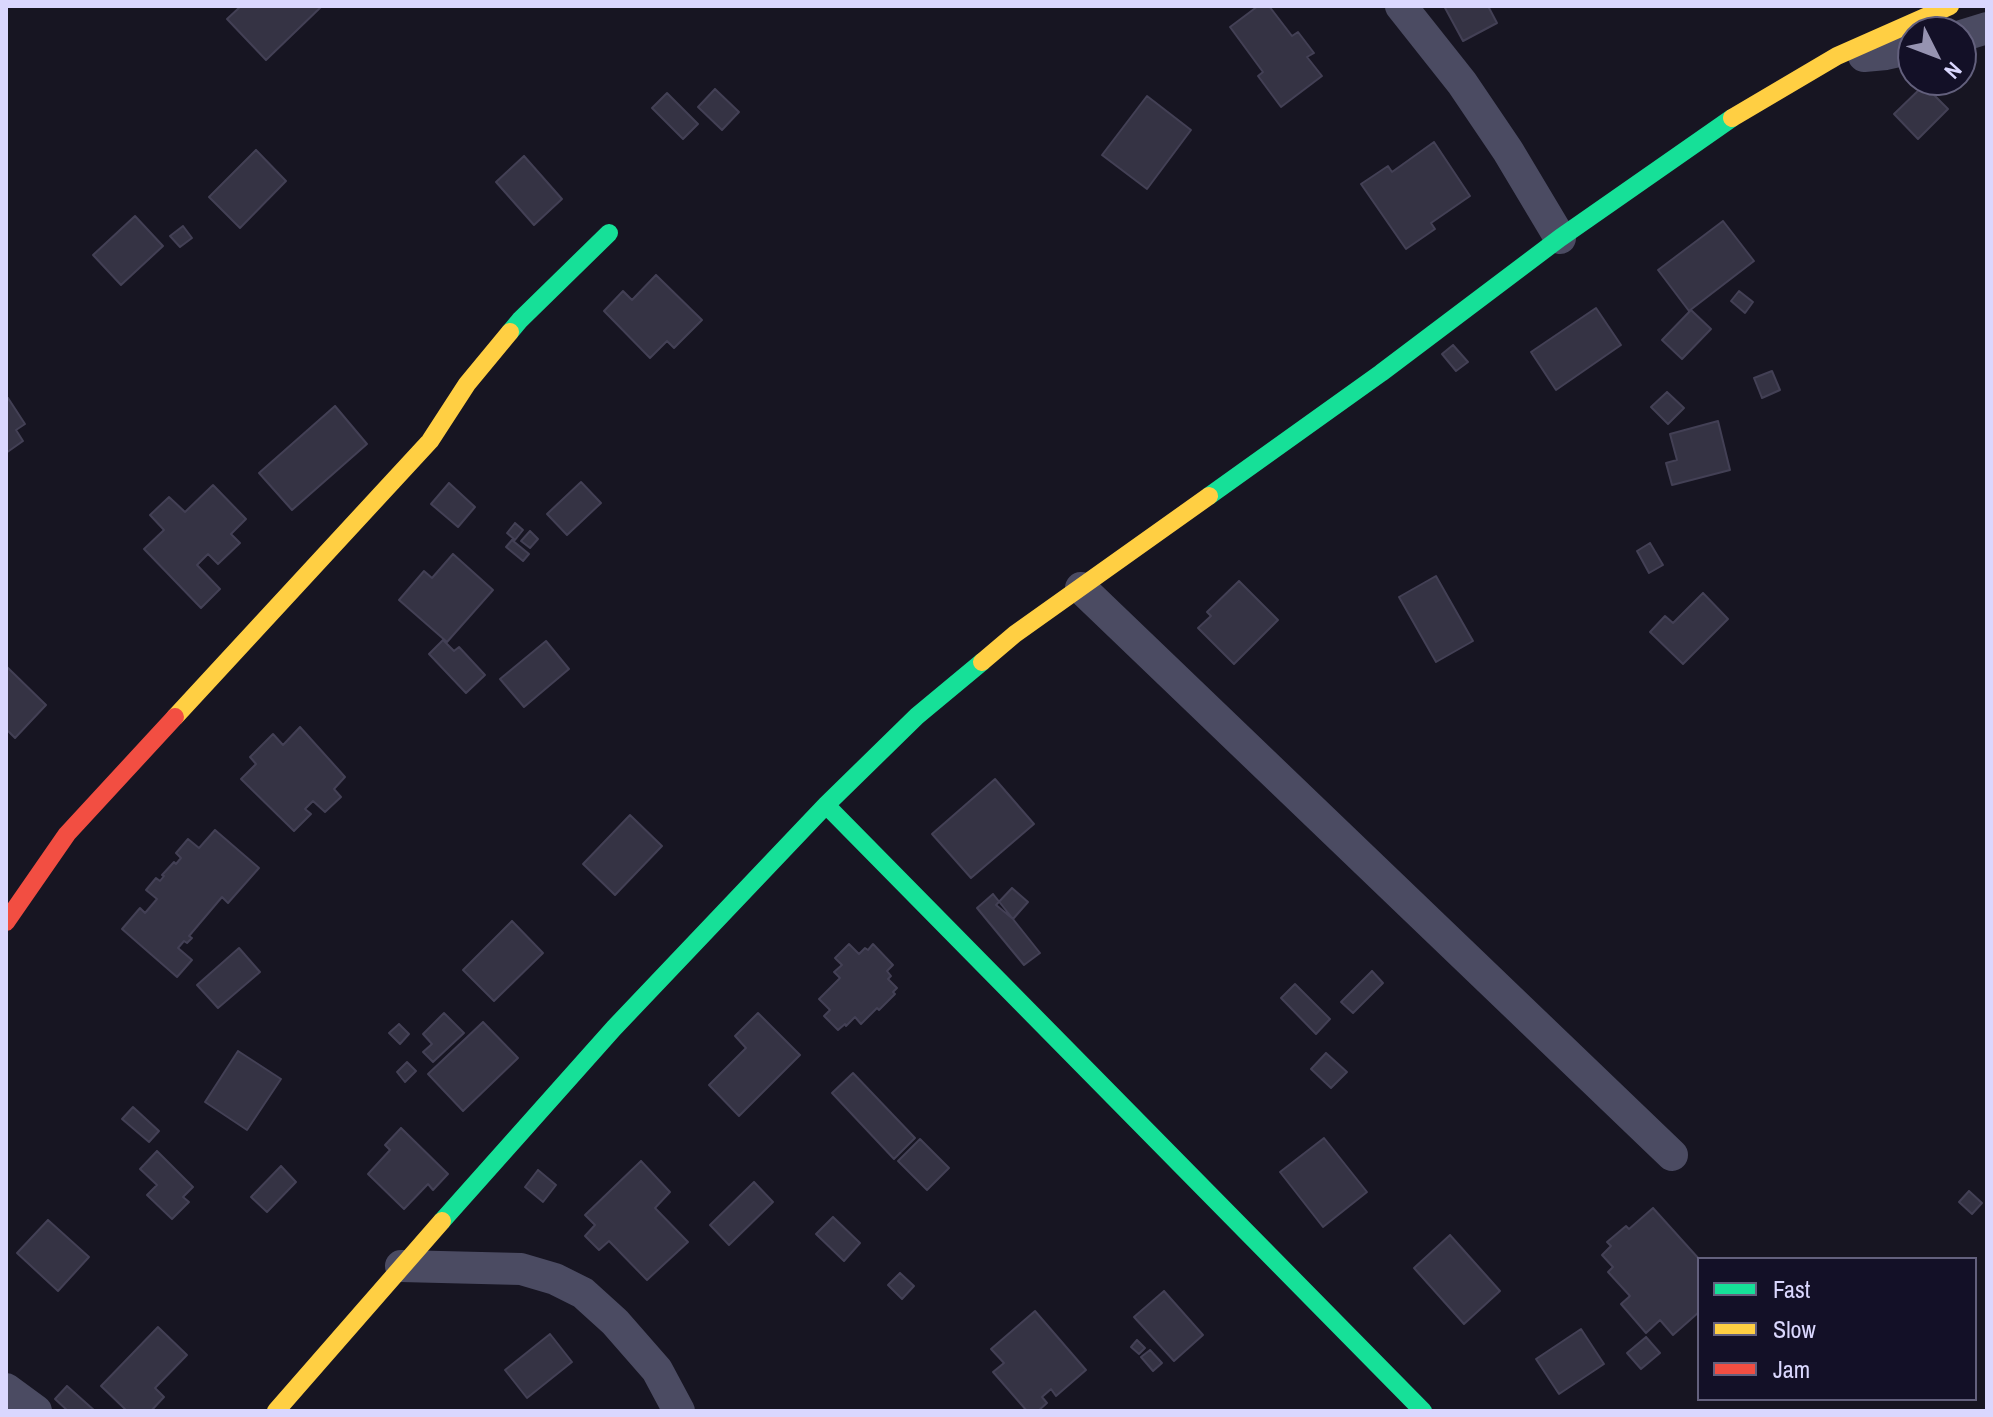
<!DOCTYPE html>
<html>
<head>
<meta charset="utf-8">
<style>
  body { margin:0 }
  #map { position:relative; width:1993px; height:1417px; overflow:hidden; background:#171522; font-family:"Archivo Narrow",sans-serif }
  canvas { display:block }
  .frame { position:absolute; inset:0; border:8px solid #dad7fe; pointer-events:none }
  .legend { position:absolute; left:1697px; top:1257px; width:280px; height:144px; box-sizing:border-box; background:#131027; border:2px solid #63607d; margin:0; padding:10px 14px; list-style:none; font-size:24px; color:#dad7fe }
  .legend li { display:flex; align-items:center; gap:16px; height:40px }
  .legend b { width:40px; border:2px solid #63607d }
  .north { position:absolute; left:1897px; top:16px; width:80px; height:80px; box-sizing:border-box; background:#131027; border:2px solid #63607d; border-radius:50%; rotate:132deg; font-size:22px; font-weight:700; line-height:32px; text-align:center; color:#dad7fe }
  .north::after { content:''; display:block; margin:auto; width:28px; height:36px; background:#9693b1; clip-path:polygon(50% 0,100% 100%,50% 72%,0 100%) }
</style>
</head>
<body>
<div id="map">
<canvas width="1993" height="1417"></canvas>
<div class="frame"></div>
<ul class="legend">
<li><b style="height:10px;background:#16e098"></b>Fast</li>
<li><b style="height:10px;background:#ffcf43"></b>Slow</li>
<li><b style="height:10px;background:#f24e42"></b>Jam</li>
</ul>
<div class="north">N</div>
</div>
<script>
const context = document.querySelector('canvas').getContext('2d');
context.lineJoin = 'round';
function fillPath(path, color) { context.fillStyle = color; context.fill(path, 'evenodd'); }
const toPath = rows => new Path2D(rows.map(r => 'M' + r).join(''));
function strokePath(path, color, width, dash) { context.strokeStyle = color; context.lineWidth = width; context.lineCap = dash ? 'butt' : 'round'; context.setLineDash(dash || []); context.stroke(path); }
const building = toPath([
  [241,6,322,6,266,60,227,19,241,6],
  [1258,6,1269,6,1292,36,1298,32,1314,53,1307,57,1322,76,1281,107,1258,76,1263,72,1230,27,1258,6],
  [1444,6,1488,6,1497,23,1463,41,1444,6],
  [1924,85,1948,109,1918,139,1894,114,1924,85],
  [715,89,739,112,722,130,698,107,715,89],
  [667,93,698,124,683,139,652,108,667,93],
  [1147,96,1191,130,1147,189,1102,155,1147,96],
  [1434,142,1470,196,1431,223,1435,229,1406,249,1361,184,1388,166,1392,172,1434,142],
  [256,150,286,181,240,228,209,197,256,150],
  [524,156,562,199,534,225,496,182,524,156],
  [135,216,163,246,121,285,93,255,135,216],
  [1723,221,1754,261,1689,311,1658,270,1723,221],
  [183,226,192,238,180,247,170,236,183,226],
  [656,275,702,320,674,348,667,341,650,358,604,311,623,291,632,300,656,275],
  [1739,291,1753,302,1745,313,1731,301,1739,291],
  [1596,308,1621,345,1556,390,1531,352,1596,308],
  [1691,310,1711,329,1682,359,1662,340,1691,310],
  [1453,345,1468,362,1456,371,1442,354,1453,345],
  [1772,371,1780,390,1762,398,1754,378,1772,371],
  [1667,392,1684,408,1668,424,1651,407,1667,392],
  [8,398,25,424,16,430,23,441,6,453,6,400,8,398],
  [335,406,367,444,292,510,259,473,335,406],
  [1718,421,1730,470,1672,485,1666,463,1677,460,1670,434,1718,421],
  [581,482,601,503,567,535,547,514,581,482],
  [449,483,475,507,458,527,431,504,449,483],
  [213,485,246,519,231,534,240,543,218,564,208,554,197,565,220,589,201,608,144,549,164,530,150,515,169,497,185,512,213,485],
  [515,523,523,530,515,540,507,533,515,523],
  [530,531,538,539,530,548,521,541,530,531],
  [512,540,529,554,523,561,506,547,512,540],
  [1650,543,1663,565,1649,573,1637,551,1650,543],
  [453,554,493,590,447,642,399,600,424,571,432,578,453,554],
  [1436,576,1473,641,1436,662,1399,597,1436,576],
  [1239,581,1278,620,1234,664,1198,628,1211,616,1207,612,1239,581],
  [1703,593,1728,619,1683,664,1650,632,1665,616,1673,623,1703,593],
  [443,640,454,651,459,647,485,675,466,693,429,654,443,640],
  [546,641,569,669,524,707,500,679,546,641],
  [6,666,46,705,15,738,6,729,6,666],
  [300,727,345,777,334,789,341,797,325,812,313,801,305,809,311,814,294,831,241,779,256,764,250,757,273,734,283,745,300,727],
  [995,779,1034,824,971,878,932,834,995,779],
  [630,815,662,846,615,895,583,864,630,815],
  [215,830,259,868,228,903,222,897,189,936,192,938,187,943,184,941,178,948,192,960,177,977,122,929,140,908,145,913,157,899,146,890,156,878,160,881,164,876,162,875,174,862,176,864,181,858,176,853,188,839,199,848,215,830],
  [1012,888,1028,902,1013,919,996,905,1012,888],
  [993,894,1040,953,1024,965,977,908,993,894],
  [512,921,543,953,494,1001,463,970,512,921],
  [849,944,859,954,865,948,868,950,873,944,893,965,887,971,891,976,888,979,897,988,893,992,895,994,879,1010,877,1008,861,1024,855,1017,846,1026,845,1024,838,1030,824,1016,830,1010,819,999,840,978,834,972,842,965,835,958,849,944],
  [239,948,260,972,218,1008,197,985,239,948],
  [1372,971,1383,983,1353,1013,1341,1002,1372,971],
  [1295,984,1330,1019,1316,1034,1281,998,1295,984],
  [444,1013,464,1033,433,1062,423,1052,432,1044,423,1034,444,1013],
  [758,1013,800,1055,739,1116,709,1085,746,1048,735,1036,758,1013],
  [483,1022,518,1058,463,1111,428,1074,483,1022],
  [399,1024,409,1034,400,1044,389,1033,399,1024],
  [238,1051,281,1079,247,1130,205,1102,238,1051],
  [1326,1053,1347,1072,1331,1088,1311,1069,1326,1053],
  [407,1062,416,1071,405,1082,397,1072,407,1062],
  [853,1073,915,1138,894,1159,832,1093,853,1073],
  [133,1107,159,1131,149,1142,122,1119,133,1107],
  [401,1128,448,1174,433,1190,428,1184,404,1209,368,1174,390,1150,385,1145,401,1128],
  [1324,1138,1367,1192,1323,1227,1280,1172,1324,1138],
  [920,1139,949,1168,927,1190,898,1161,920,1139],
  [157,1151,193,1187,183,1197,189,1202,172,1219,147,1195,157,1185,140,1169,157,1151],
  [641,1161,670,1192,655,1208,688,1242,647,1280,609,1241,599,1250,585,1236,595,1225,585,1215,641,1161],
  [281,1166,296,1182,267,1212,251,1197,281,1166],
  [538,1170,556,1185,543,1202,525,1187,538,1170],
  [754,1182,773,1202,729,1245,710,1225,754,1182],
  [1969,1191,1982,1203,1972,1214,1959,1202,1969,1191],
  [1653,1208,1699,1259,1699,1312,1673,1335,1660,1320,1646,1333,1621,1304,1630,1296,1608,1272,1613,1267,1602,1255,1611,1246,1607,1242,1626,1226,1629,1229,1653,1208],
  [833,1217,860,1243,844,1261,816,1234,833,1217],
  [48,1220,89,1257,58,1291,17,1253,48,1220],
  [1450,1235,1500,1291,1464,1324,1414,1268,1450,1235],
  [900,1273,914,1286,902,1299,888,1285,900,1273],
  [1164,1291,1203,1335,1174,1361,1134,1317,1164,1291],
  [1035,1311,1086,1370,1056,1396,1051,1389,1042,1397,1047,1403,1038,1411,1027,1411,993,1372,1004,1363,991,1349,1035,1311],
  [158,1327,187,1355,155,1388,164,1397,151,1411,127,1411,101,1386,158,1327],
  [1581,1329,1604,1364,1559,1394,1536,1359,1581,1329],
  [550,1334,572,1362,527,1398,505,1370,550,1334],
  [1646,1337,1660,1353,1641,1369,1627,1353,1646,1337],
  [1137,1340,1145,1348,1139,1354,1131,1347,1137,1340],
  [1150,1350,1162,1363,1153,1371,1141,1357,1150,1350],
  [67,1386,95,1411,68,1411,55,1399,67,1386]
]);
const street = toPath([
  [1401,6,1462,83,1508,151,1560,238],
  [1961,36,1987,28],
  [1864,56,1886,54,1913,48],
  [1081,588,1672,1155],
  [401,1266,521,1269,555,1279,583,1293,615,1322,657,1370,679,1411],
  [6,1389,36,1411]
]);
const fast = toPath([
  [510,332,520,320,609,233],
  [1209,496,1381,373,1560,238,1732,118],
  [826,805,1423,1411],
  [442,1221,614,1028,826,805,917,716,982,662]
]);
const slow = toPath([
  [1732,118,1837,56,1950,6],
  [982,662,1015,634,1209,496],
  [175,717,430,441,467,384,510,332],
  [276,1411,442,1221]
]);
const jam = toPath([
  [6,922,67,834,175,717]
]);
fillPath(building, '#353344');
strokePath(building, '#434055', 2);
strokePath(street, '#4b4b62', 32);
strokePath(fast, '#16e098', 18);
strokePath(slow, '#ffcf43', 18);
strokePath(jam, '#f24e42', 18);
</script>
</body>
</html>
